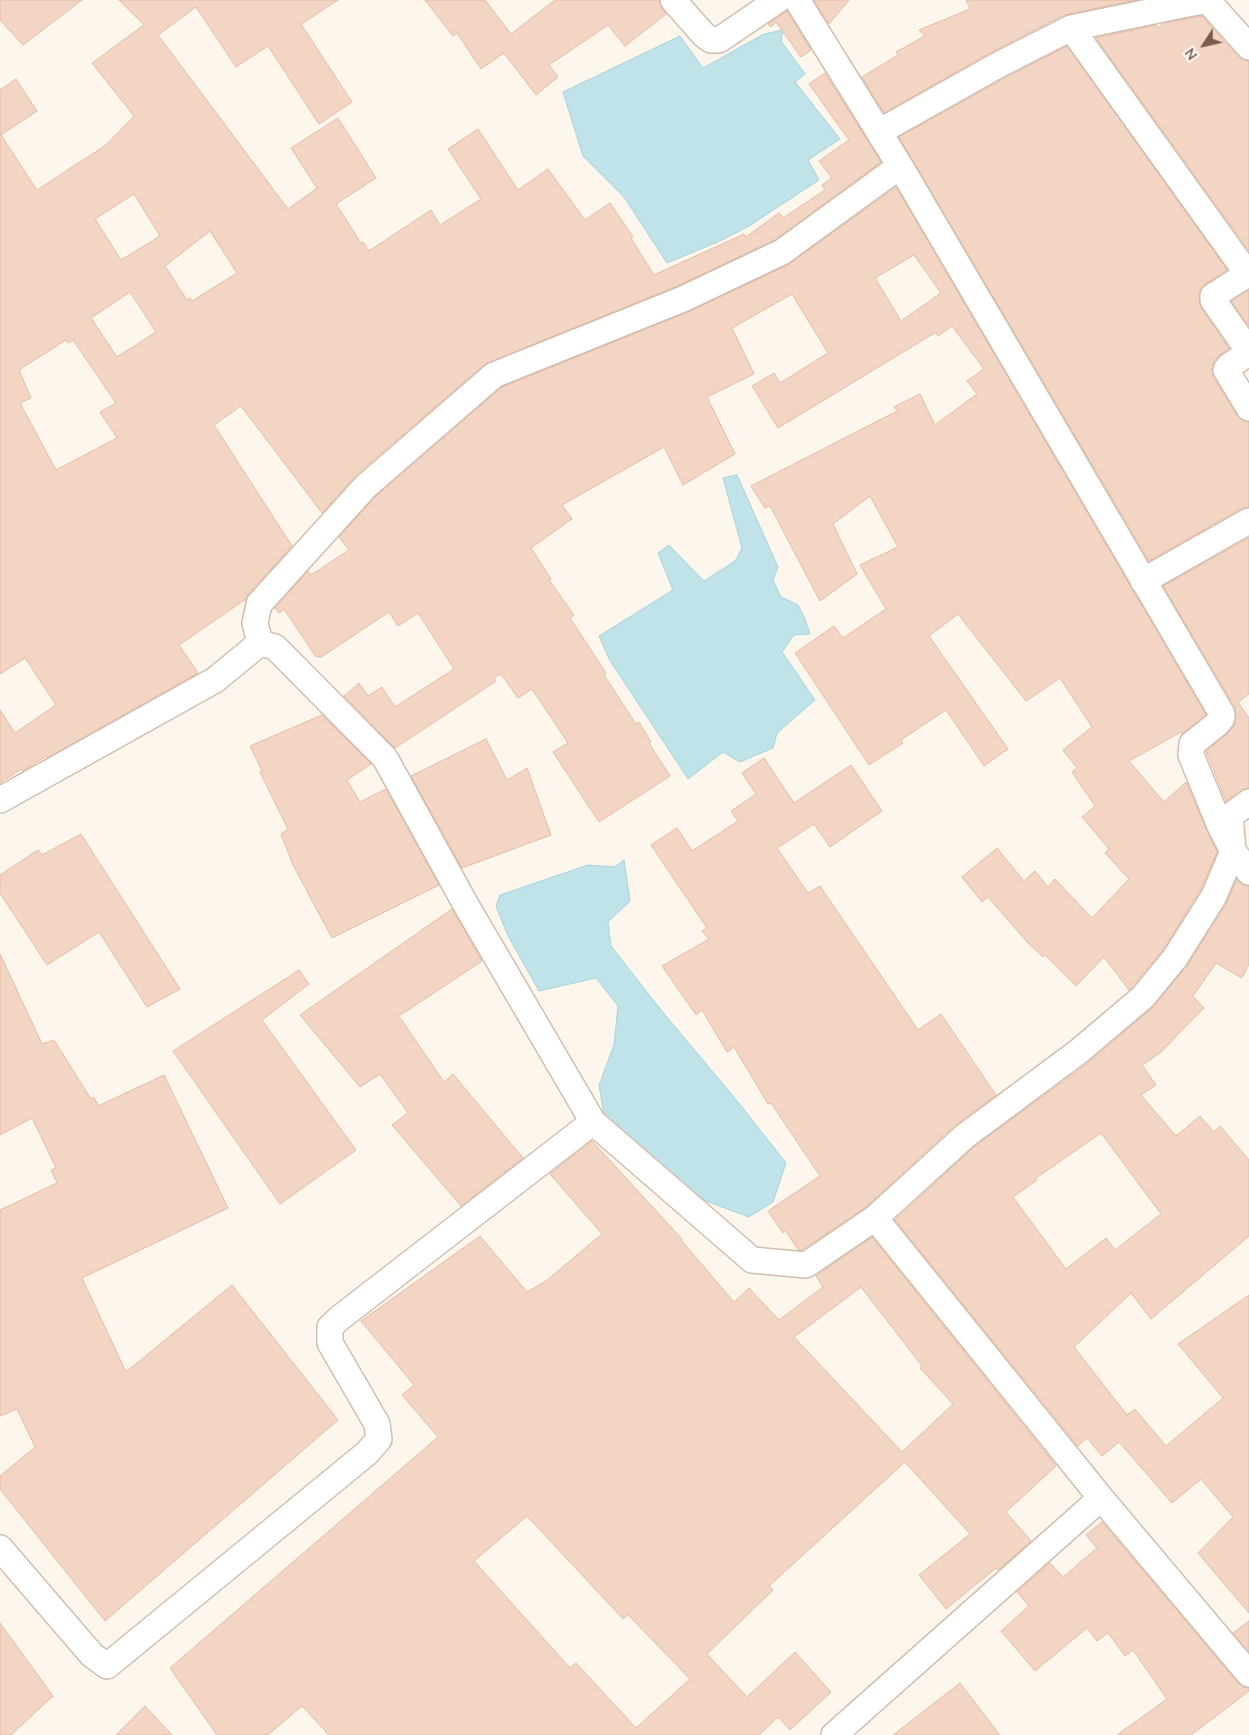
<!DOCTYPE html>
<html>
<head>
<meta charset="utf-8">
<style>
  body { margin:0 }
  #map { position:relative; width:1249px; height:1735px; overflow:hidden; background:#fdf6ec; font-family:"Nunito Sans",sans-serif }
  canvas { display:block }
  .north { position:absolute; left:1179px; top:20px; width:50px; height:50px; -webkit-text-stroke:4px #fffaf3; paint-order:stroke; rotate:235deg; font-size:14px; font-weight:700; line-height:20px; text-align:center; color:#7a5c4d }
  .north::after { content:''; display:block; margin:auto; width:18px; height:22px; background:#7a5c4d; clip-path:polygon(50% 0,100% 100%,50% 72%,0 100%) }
</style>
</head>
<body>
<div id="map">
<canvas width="1249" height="1735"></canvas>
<div class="north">N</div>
</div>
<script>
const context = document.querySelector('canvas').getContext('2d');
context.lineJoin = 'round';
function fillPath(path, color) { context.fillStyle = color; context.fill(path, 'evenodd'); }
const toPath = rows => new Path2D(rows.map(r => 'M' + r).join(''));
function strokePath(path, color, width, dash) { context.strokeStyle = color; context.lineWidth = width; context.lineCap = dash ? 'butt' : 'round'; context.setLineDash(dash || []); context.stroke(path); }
const water = toPath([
  [783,30,781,41,805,74,795,82,840,139,808,160,819,180,749,226,720,241,667,263,624,197,583,156,563,92,680,36,703,68,764,34,783,30],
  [737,475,778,567,773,580,781,597,798,605,805,619,810,634,794,635,782,652,815,700,777,733,773,748,740,762,723,752,688,779,609,659,599,636,673,590,658,553,669,545,704,581,735,561,742,548,723,478,737,475],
  [624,860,630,901,608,922,611,946,661,1010,738,1102,786,1163,773,1202,749,1217,706,1201,662,1171,604,1115,599,1085,614,1045,618,1006,596,978,539,991,507,934,496,906,500,895,588,865,615,867,624,860]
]);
const building = toPath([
  [0,0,82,0,23,45,0,20,0,0],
  [119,0,338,0,301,24,352,102,319,124,268,46,236,67,196,7,158,35,288,209,317,188,291,148,338,118,376,178,336,204,361,243,363,242,369,251,431,210,440,225,481,199,448,149,478,129,518,190,548,169,585,220,610,203,633,237,631,238,654,275,744,234,746,237,779,213,783,218,825,190,822,185,832,178,819,161,849,140,809,84,825,73,881,162,775,240,677,286,485,364,356,475,322,513,241,406,214,425,292,546,248,594,246,599,179,645,198,673,47,758,46,756,23,771,21,769,0,783,0,710,15,733,56,705,25,658,0,674,0,90,16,79,37,111,1,135,37,190,106,145,134,116,92,63,144,25,119,0],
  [134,194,160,236,121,260,95,219,134,194],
  [210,231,237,273,192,301,190,298,187,300,165,266,210,231],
  [130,292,156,332,117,357,91,318,130,292],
  [66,340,68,343,73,340,116,403,100,412,117,438,56,470,20,403,31,398,19,370,66,340],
  [425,0,485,0,511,34,555,0,659,0,662,9,666,14,625,46,608,25,549,65,558,77,536,95,504,53,481,69,457,33,453,36,425,0],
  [814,0,849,0,829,24,814,0],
  [966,0,1136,0,1064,15,993,51,884,113,862,77,898,55,896,52,925,36,919,30,970,9,966,0],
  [787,11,811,50,801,57,776,22,771,27,768,24,787,11],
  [1202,16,1238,57,1244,60,1249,61,1249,251,1096,38,1156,25,1158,28,1164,23,1202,16],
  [1067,46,1227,270,1205,284,1200,290,1199,300,1201,308,1229,348,1221,354,1214,361,1212,369,1213,377,1237,415,1242,420,1249,422,1249,507,1242,508,1149,561,899,137,1007,77,1067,46],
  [896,187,1206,715,1182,734,1181,732,1129,761,1164,802,1186,782,1207,831,1217,852,1201,889,1163,950,1129,990,1104,957,1076,986,1045,955,1043,957,1027,942,988,897,982,902,962,877,997,848,1024,881,1035,871,1048,887,1055,879,1092,918,1129,879,1105,853,1109,849,1082,817,1095,806,1072,772,1077,768,1063,750,1092,727,1060,678,1026,701,958,614,929,636,1008,749,984,766,946,710,901,740,903,743,869,765,795,653,834,626,843,638,886,609,860,565,898,547,870,496,833,524,857,574,820,601,770,506,765,508,751,486,897,411,894,407,920,394,935,425,977,394,967,381,984,369,952,326,938,336,936,332,778,428,752,386,774,373,780,383,828,353,792,294,732,328,754,374,707,397,735,454,683,485,664,447,562,505,572,519,531,548,551,579,549,580,574,615,570,618,606,673,604,675,636,724,639,722,651,742,649,743,670,776,599,822,553,752,568,743,532,689,518,698,501,674,494,677,496,681,395,748,344,696,359,683,368,696,382,687,395,707,454,669,418,613,398,626,389,612,320,658,318,656,316,657,284,609,279,613,275,608,308,571,311,575,349,550,339,537,376,496,502,387,688,312,788,265,896,187],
  [914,255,941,293,901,321,875,278,914,255],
  [1249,290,1249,326,1231,301,1249,290],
  [1249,538,1249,694,1238,702,1249,718,1249,788,1240,790,1226,801,1206,751,1227,734,1233,727,1236,718,1235,707,1163,586,1249,538],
  [322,715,371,764,347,780,360,802,386,789,439,885,332,938,293,865,281,834,288,829,260,772,262,771,250,746,322,715],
  [486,739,507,780,527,768,551,835,462,868,411,776,486,739],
  [764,758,794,803,851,765,882,811,830,847,814,824,777,848,808,893,820,886,918,1030,941,1014,996,1095,955,1125,866,1207,802,1250,798,1250,786,1231,783,1233,768,1211,820,1176,771,1103,768,1104,734,1047,727,1052,702,1010,696,1015,662,966,709,939,702,931,707,928,651,845,677,828,692,851,738,821,731,811,756,794,742,773,764,758],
  [81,834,180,989,147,1007,99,932,47,965,0,893,0,875,38,850,42,855,81,834],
  [1237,879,1243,885,1249,886,1249,964,1242,978,1216,963,1193,996,1204,1008,1160,1053,1142,1065,1156,1085,1141,1095,1176,1136,1200,1116,1214,1132,1220,1126,1249,1160,1249,1236,1151,1319,1131,1293,1074,1347,1127,1415,1135,1409,1166,1446,1223,1398,1178,1344,1249,1295,1249,1613,1198,1553,1233,1517,1201,1479,1172,1503,1119,1442,1102,1456,1087,1438,1078,1446,895,1220,974,1147,1087,1064,1152,1008,1187,966,1226,904,1237,879],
  [1101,1133,1161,1214,1115,1250,1106,1238,1066,1269,1013,1197,1037,1180,1036,1178,1101,1133],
  [452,909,482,961,399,1016,444,1082,453,1074,523,1158,461,1206,392,1125,408,1113,380,1074,360,1087,300,1015,452,909],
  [0,954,42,1044,54,1040,91,1099,94,1097,98,1106,164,1075,228,1208,82,1278,126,1372,232,1285,338,1420,105,1621,0,1489,0,1476,35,1447,17,1409,0,1416,0,1210,57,1183,51,1170,56,1168,32,1118,0,1135,0,954],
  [299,970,309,984,262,1020,356,1150,280,1204,173,1051,299,970],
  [592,1141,682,1239,681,1240,734,1302,749,1288,779,1320,823,1287,816,1276,872,1237,1056,1466,1006,1512,1031,1541,998,1570,996,1568,946,1609,919,1575,970,1534,905,1462,769,1586,773,1590,707,1654,747,1697,795,1652,831,1692,790,1730,778,1717,759,1735,329,1735,302,1706,268,1735,217,1735,170,1668,438,1437,402,1395,414,1385,361,1321,480,1236,527,1292,546,1281,602,1234,550,1174,592,1141],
  [861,1287,922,1366,920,1368,953,1404,902,1452,794,1337,861,1287],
  [527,1516,623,1619,628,1615,690,1679,636,1728,576,1663,570,1668,474,1561,527,1516],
  [1102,1522,1238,1683,1244,1687,1249,1688,1249,1691,1191,1735,1117,1735,1167,1699,1133,1650,1125,1656,1108,1633,1097,1641,1087,1628,1035,1671,1001,1631,1029,1606,1017,1592,1050,1563,1063,1577,1097,1548,1086,1535,1102,1522],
  [1249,1621,1249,1652,1233,1633,1249,1621],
  [0,1623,53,1696,11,1735,0,1735,0,1623],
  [960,1683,1000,1735,893,1735,960,1683],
  [145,1706,172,1735,116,1735,145,1706]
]);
const street = toPath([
  [673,0,704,35,711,40,719,40,778,0],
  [1071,28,1244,269,1245,273,1243,277,1213,296,1213,300,1246,347,1247,351,1244,356,1229,366,1226,370,1249,408],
  [879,132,1000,64,1071,28,1207,0,1249,47],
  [900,166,1222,714,1222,718,1218,723,1192,744,1191,755,1220,826,1233,851,1249,872],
  [1143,581,1249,521],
  [260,643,275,647,385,758,466,905,593,1122,752,1260,806,1265,875,1218,965,1136,1078,1052,1143,997,1175,958,1214,896,1233,851,1230,816,1249,802],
  [0,800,215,680,260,643,255,623,259,604,366,486,494,375,683,299,782,252,900,166,797,0],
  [875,1218,1101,1498,1249,1674],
  [0,1548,92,1655,107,1666,367,1453,379,1439,377,1424,330,1343,330,1327,341,1317,593,1122],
  [834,1735,1101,1498]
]);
fillPath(water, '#bfe3e8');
strokePath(water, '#a5d3da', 1);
fillPath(building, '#f3d5c3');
strokePath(building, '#e6bba3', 1);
strokePath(street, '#d1beb0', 28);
strokePath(street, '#fff', 25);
</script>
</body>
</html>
